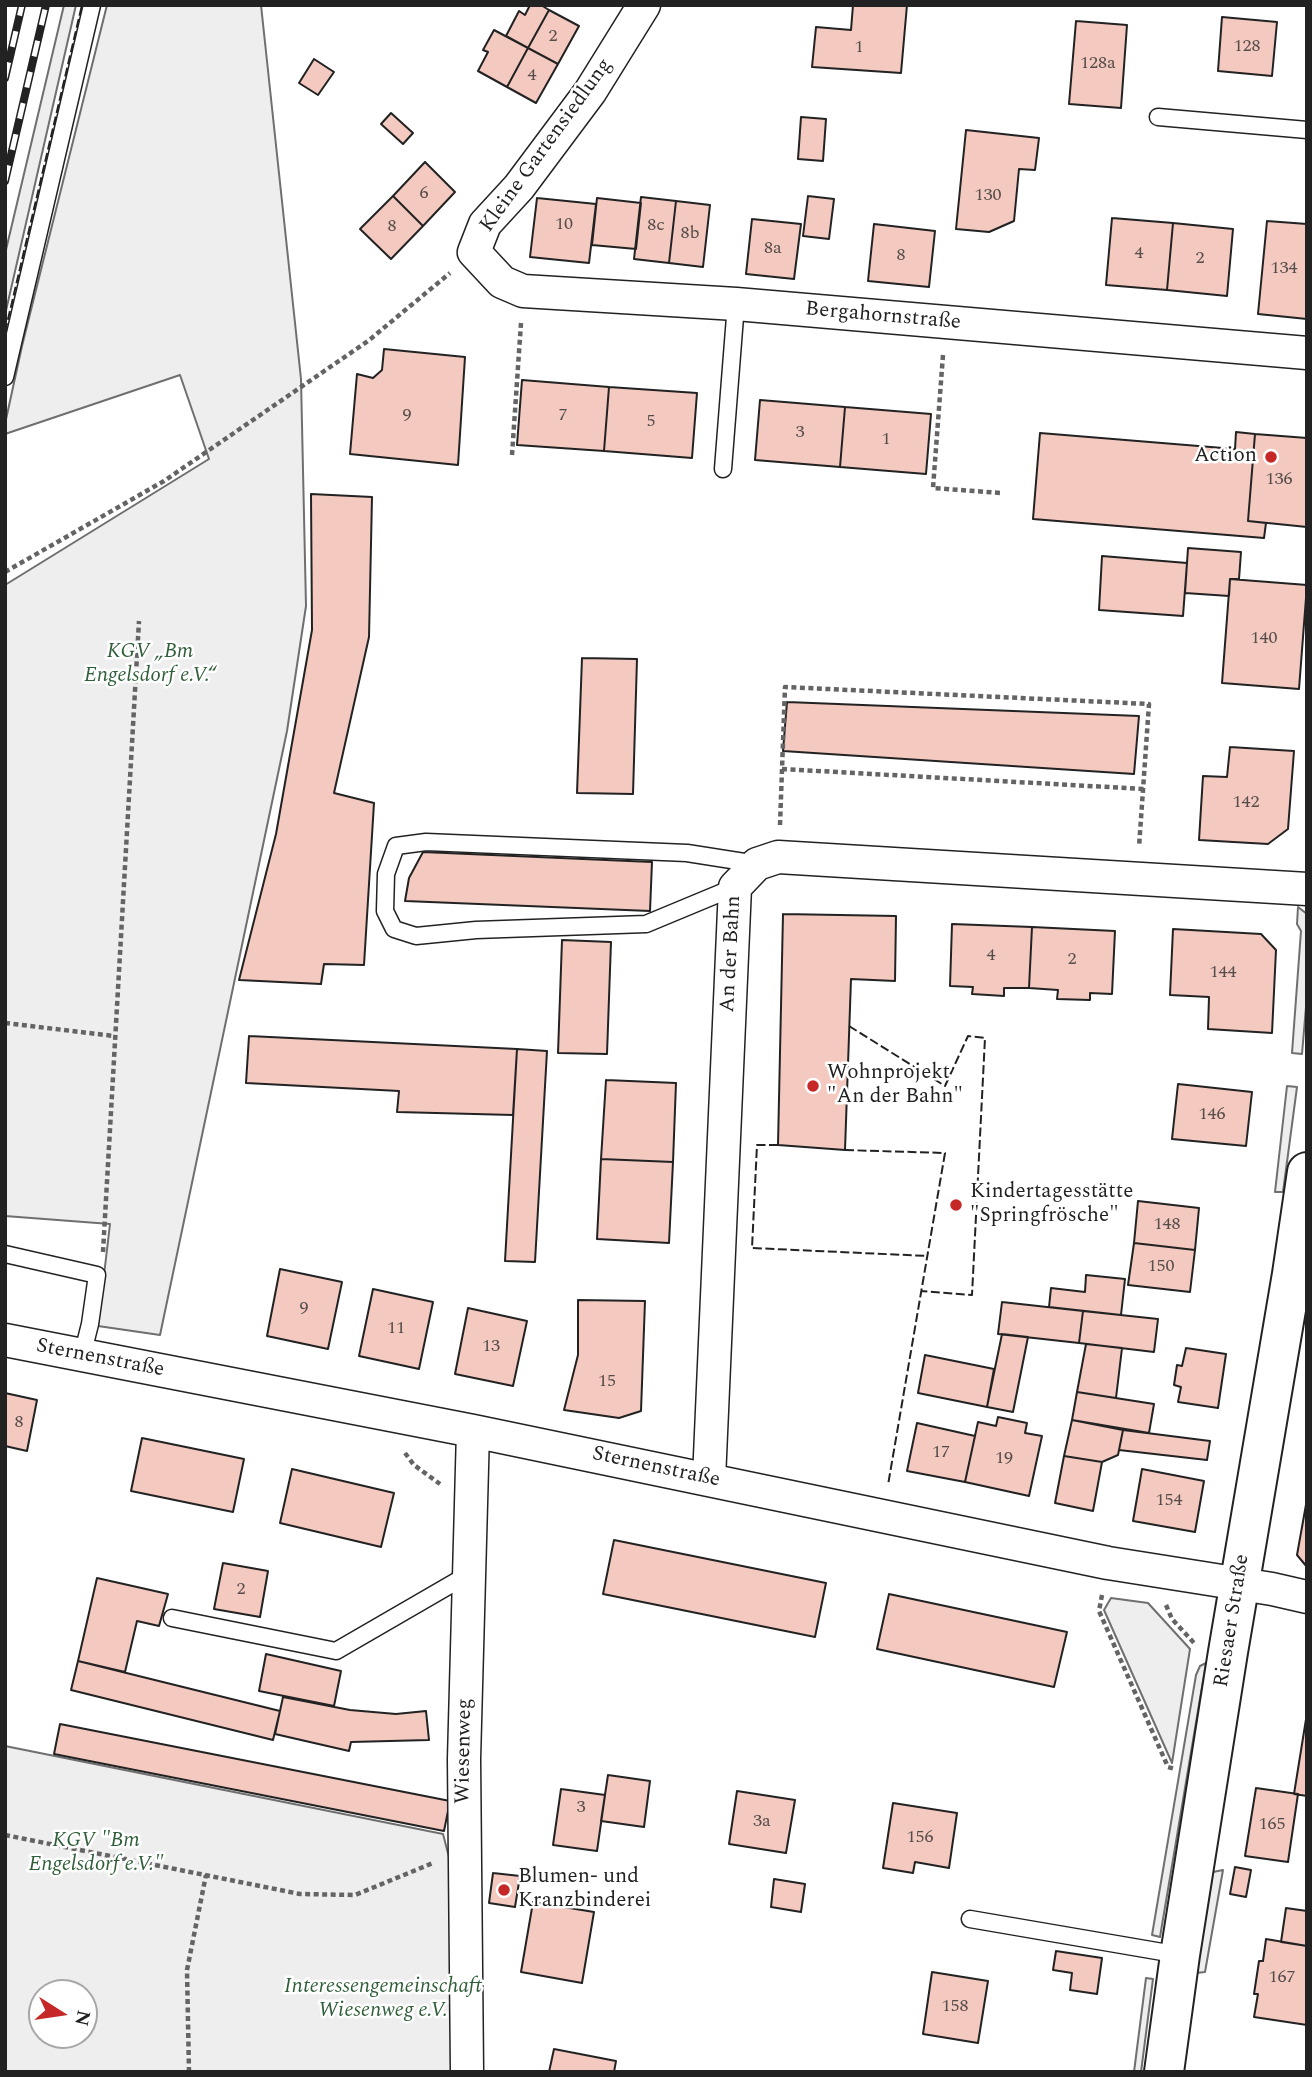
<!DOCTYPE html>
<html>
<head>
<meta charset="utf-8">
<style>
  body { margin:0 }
  #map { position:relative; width:1312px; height:2077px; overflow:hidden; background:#fff; font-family:Spectral,serif }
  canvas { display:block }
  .frame { position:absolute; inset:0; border:7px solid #222; pointer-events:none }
  .north { position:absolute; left:28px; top:1979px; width:70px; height:70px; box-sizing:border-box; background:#fff; border:2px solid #a7a7a7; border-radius:50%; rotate:102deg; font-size:19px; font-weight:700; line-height:28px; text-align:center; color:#222 }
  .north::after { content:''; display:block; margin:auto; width:24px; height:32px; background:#c62828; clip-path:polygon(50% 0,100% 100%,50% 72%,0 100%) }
</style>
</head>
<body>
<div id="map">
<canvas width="1312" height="2077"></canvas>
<div class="frame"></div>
<div class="north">N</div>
</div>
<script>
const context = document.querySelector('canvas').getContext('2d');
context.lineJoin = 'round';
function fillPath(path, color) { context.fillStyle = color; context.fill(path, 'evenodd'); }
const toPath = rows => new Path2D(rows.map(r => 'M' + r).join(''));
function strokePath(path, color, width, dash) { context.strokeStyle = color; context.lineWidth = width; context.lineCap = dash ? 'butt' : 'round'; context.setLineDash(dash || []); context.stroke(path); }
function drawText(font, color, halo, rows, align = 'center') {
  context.font = font + ' Spectral,serif'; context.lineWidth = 5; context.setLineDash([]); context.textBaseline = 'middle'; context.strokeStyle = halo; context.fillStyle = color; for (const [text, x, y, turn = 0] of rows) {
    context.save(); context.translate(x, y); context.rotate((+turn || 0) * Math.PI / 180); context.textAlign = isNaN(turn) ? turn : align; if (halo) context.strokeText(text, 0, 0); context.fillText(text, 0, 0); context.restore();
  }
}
const green = toPath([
  [64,5,76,5,5,315,5,254,64,5],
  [107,5,261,5,301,379,306,606,287,731,160,1335,98,1326,110,1224,5,1216,5,585,209,459,180,375,5,434,5,424,22,346,107,5],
  [1298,907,1307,914,1307,995,1302,1054,1292,1053,1301,931,1297,924,1298,907],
  [1287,1086,1297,1087,1283,1192,1275,1192,1287,1086],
  [1111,1598,1148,1603,1190,1649,1172,1763,1104,1610,1111,1598],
  [1206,1663,1160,1937,1152,1935,1196,1675,1200,1666,1206,1663],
  [5,1746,443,1834,450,1861,455,2072,5,2072,5,1746],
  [42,1993,84,1993,84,2035,42,2035,42,1993],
  [1223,1870,1205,1972,1196,1973,1213,1872,1223,1870],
  [1146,1978,1153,1979,1141,2072,1134,2072,1146,1978]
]);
const building = toPath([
  [530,5,541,5,549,10,528,48,506,36,519,11,525,15,530,5],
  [853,5,907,5,901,73,812,67,816,27,851,30,853,5],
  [549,10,579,26,558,64,528,48,549,10],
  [1222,17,1277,22,1272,76,1218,71,1222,17],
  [1076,21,1127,25,1121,108,1069,104,1076,21],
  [494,30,528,48,507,87,478,71,488,52,483,50,494,30],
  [528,48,558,64,536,103,507,87,528,48],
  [314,59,334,72,318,95,299,83,314,59],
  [391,113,413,133,403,144,381,124,391,113],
  [801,117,826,119,823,161,798,159,801,117],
  [966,130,1039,138,1035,170,1019,169,1014,221,989,232,956,229,966,130],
  [425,162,455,192,423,226,393,196,425,162],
  [393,196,423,226,391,259,360,229,393,196],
  [808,196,834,199,829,239,803,236,808,196],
  [641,197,676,201,669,263,634,259,641,197],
  [537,198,596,204,589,263,530,257,537,198],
  [597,198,641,203,636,249,592,245,597,198],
  [676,201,710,205,703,267,669,263,676,201],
  [1112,218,1173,223,1167,290,1106,285,1112,218],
  [752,219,801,224,794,279,746,274,752,219],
  [1267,221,1307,224,1307,319,1258,314,1267,221],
  [1173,223,1233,229,1227,296,1167,290,1173,223],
  [874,224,935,231,929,287,868,281,874,224],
  [384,349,465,357,458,465,350,454,357,374,373,378,382,370,384,349],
  [522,380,609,387,604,451,517,445,522,380],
  [609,387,697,393,692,458,604,451,609,387],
  [760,400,845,407,840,467,755,460,760,400],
  [845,407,931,414,926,474,840,467,845,407],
  [1236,432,1255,434,1248,521,1266,523,1264,538,1033,519,1040,433,1235,449,1236,432],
  [1255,434,1307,438,1307,527,1248,521,1255,434],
  [311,494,372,497,369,637,334,793,374,803,364,965,324,964,321,984,239,980,276,834,312,630,311,494],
  [1188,548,1241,552,1239,579,1230,579,1229,596,1185,593,1188,548],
  [1102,556,1187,563,1183,616,1099,610,1102,556],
  [1230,579,1307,585,1299,689,1222,683,1230,579],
  [582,658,637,659,633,794,577,793,582,658],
  [787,702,1139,716,1134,774,783,751,787,702],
  [1230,747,1294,751,1288,829,1268,844,1199,840,1203,776,1227,777,1230,747],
  [423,852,652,862,650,911,405,901,409,878,423,852],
  [783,914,896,916,895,981,851,979,845,1150,778,1145,783,914],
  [952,924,1032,927,1029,988,1004,988,1004,996,972,994,973,987,950,986,952,924],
  [1032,927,1115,931,1112,994,1090,993,1090,1000,1057,999,1058,990,1029,988,1032,927],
  [1173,929,1261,934,1276,950,1272,1033,1208,1029,1209,997,1170,995,1173,929],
  [562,940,611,942,607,1054,558,1053,562,940],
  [249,1036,517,1049,513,1115,397,1112,399,1091,246,1083,249,1036],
  [517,1049,547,1051,535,1262,505,1261,517,1049],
  [606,1080,676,1083,673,1162,601,1159,606,1080],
  [1178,1084,1252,1092,1246,1146,1172,1139,1178,1084],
  [601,1159,673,1162,669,1243,597,1239,601,1159],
  [1138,1201,1199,1208,1195,1250,1134,1243,1138,1201],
  [1134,1243,1195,1250,1190,1292,1128,1285,1134,1243],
  [280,1269,342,1282,328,1349,267,1336,280,1269],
  [1086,1275,1125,1279,1121,1315,1049,1307,1051,1288,1085,1292,1086,1275],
  [373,1289,433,1302,419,1369,359,1356,373,1289],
  [578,1300,645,1301,641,1411,619,1418,564,1410,578,1355,578,1300],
  [1002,1302,1083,1311,1079,1343,998,1334,1002,1302],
  [468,1308,527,1321,513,1386,455,1374,468,1308],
  [1083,1311,1158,1319,1154,1352,1079,1343,1083,1311],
  [1002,1334,1028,1337,1013,1412,987,1407,1002,1334],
  [1086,1344,1122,1348,1116,1398,1077,1392,1086,1344],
  [1186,1348,1226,1354,1218,1408,1178,1402,1181,1387,1174,1385,1177,1365,1182,1366,1186,1348],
  [925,1355,994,1369,987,1407,918,1393,925,1355],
  [1077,1392,1154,1404,1149,1433,1072,1420,1077,1392],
  [5,1393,37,1400,27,1451,5,1446,5,1393],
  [998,1417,1027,1423,1025,1433,1042,1436,1029,1496,965,1482,978,1422,996,1426,998,1417],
  [1072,1420,1123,1430,1118,1455,1102,1462,1064,1456,1072,1420],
  [917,1423,975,1436,965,1482,907,1471,917,1423],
  [1123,1430,1210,1441,1207,1460,1119,1450,1123,1430],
  [142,1438,244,1459,233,1512,131,1491,142,1438],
  [1064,1456,1102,1462,1093,1511,1055,1503,1064,1456],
  [292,1469,394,1493,381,1547,280,1523,292,1469],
  [1142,1469,1204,1481,1195,1532,1133,1521,1142,1469],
  [1307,1499,1307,1567,1297,1555,1307,1499],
  [614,1540,826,1583,815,1637,603,1594,614,1540],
  [223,1563,268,1571,260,1617,214,1609,223,1563],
  [97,1578,168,1594,159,1626,137,1621,125,1672,78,1661,97,1578],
  [889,1594,1067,1632,1054,1687,877,1649,889,1594],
  [266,1654,341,1671,334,1706,259,1691,266,1654],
  [78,1661,280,1711,273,1740,71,1690,78,1661],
  [283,1697,350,1710,396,1714,426,1711,429,1740,351,1742,349,1751,275,1734,283,1697],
  [1307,1713,1307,1796,1294,1794,1307,1713],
  [60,1724,450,1801,444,1831,54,1754,60,1724],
  [608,1775,650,1781,644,1827,601,1821,608,1775],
  [1256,1788,1298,1794,1288,1862,1245,1856,1256,1788],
  [561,1789,605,1795,597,1851,553,1845,561,1789],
  [737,1791,795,1800,786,1853,729,1844,737,1791],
  [893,1803,957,1813,949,1868,915,1862,913,1873,883,1868,893,1803],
  [1235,1867,1251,1870,1246,1897,1230,1894,1235,1867],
  [493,1873,520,1876,515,1907,489,1903,493,1873],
  [774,1879,805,1884,801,1912,771,1907,774,1879],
  [533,1902,594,1912,582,1983,521,1972,533,1902],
  [1286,1908,1307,1911,1307,1946,1281,1942,1286,1908],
  [1266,1939,1307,1946,1307,2025,1254,2017,1258,1994,1254,1994,1259,1961,1263,1961,1266,1939],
  [1056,1951,1102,1958,1097,1994,1070,1990,1072,1973,1053,1970,1056,1951],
  [932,1972,988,1981,978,2043,923,2034,932,1972],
  [554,2049,616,2061,614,2072,549,2072,554,2049]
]);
const path = toPath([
  [943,355,933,488,1001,493],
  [512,455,521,323],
  [5,572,164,481,368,341,450,273],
  [782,769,1144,789],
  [780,825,785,687,1149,704,1139,847],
  [5,1023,114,1036],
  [103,1252,139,621],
  [405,1453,414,1465,440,1484],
  [1102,1595,1099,1611,1168,1767,1175,1769],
  [1166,1605,1172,1619,1194,1643],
  [5,1835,300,1894,355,1895,433,1863],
  [189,2072,187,1970,206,1875]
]);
const lane = toPath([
  [1158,117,1307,130],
  [5,377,92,5],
  [723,469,736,304],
  [735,887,646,924,476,930,416,936,394,929,385,911,386,874,396,846,426,842,687,853,757,864],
  [5,1254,97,1275,90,1324,82,1356],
  [172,1618,336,1651,469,1574],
  [970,1919,1180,1955]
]);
const street = toPath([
  [644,5,590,92,519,187,485,224,474,252,502,282,523,291,736,304,1307,353],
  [5,1340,473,1431,1108,1563,1272,1589,1307,1597],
  [709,1479,735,887,757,864,778,857,1307,889],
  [467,2072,464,1759,473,1431]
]);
const secondary = toPath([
  [1164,2072,1180,1955,1228,1652,1292,1274,1307,1172]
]);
const rail = toPath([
  [5,78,22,5],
  [5,181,46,5]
]);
const fence = toPath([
  [5,332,82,5],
  [849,1026,945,1086,968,1036,985,1038,972,1295,922,1291],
  [778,1145,757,1145,752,1248,928,1256],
  [845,1150,945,1153,888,1485]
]);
const markers = [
  [1271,457,7,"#c62828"],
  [813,1086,7,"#c62828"],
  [956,1205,7,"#c62828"],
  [504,1890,7,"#c62828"]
];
const numberNames = [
  ["2",553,37],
  ["128",1247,47],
  ["1",859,48],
  ["128a",1098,64],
  ["4",532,76],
  ["6",424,194],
  ["130",988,196],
  ["10",564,225],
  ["8c",656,226],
  ["8",392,227],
  ["8b",690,234],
  ["8a",773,249],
  ["4",1139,254],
  ["8",901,256],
  ["2",1200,259],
  ["134",1284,269],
  ["9",407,416],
  ["7",563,416],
  ["5",651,422],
  ["3",800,433],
  ["1",886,440],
  ["136",1279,480],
  ["140",1264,639],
  ["142",1246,803],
  ["4",991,956],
  ["2",1072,960],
  ["144",1223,973],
  ["146",1212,1115],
  ["148",1167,1225],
  ["150",1161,1267],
  ["9",304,1309],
  ["11",396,1329],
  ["13",491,1347],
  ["15",607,1382],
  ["8",19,1423],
  ["17",941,1453],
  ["19",1004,1459],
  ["154",1169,1501],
  ["2",241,1590],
  ["3",581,1808],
  ["3a",762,1822],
  ["165",1272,1825],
  ["156",920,1838],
  ["167",1282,1978],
  ["158",955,2007]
];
const streetNames = [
  ["Kleine Gartensiedlung",547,146,-54],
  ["Bergahornstraße",883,317,5],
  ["An der Bahn",732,954,-87],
  ["Sternenstraße",100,1359,11],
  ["Sternenstraße",656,1468,12],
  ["Riesaer Straße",1233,1621,-81],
  ["Wiesenweg",465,1751,-89]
];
const poiNames = [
  ["Action",1257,457,"right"],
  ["Wohnprojekt",827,1074],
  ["\"An der Bahn\"",827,1098],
  ["Kindertagesstätte",970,1193],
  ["\"Springfrösche\"",970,1217],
  ["Blumen- und",518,1878],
  ["Kranzbinderei",518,1902]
];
const parkNames = [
  ["KGV „Bm",150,653],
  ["Engelsdorf e.V.“",150,677],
  ["KGV \"Bm",96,1842],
  ["Engelsdorf e.V.\"",96,1866],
  ["Interessengemeinschaft",383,1988],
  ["Wiesenweg e.V.",383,2012]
];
fillPath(green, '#eee');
strokePath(green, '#6f6f6f', 2);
fillPath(building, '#f3c9c0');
strokePath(building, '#222', 2);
strokePath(lane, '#222', 19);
strokePath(street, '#222', 35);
strokePath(secondary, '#222', 42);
strokePath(path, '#646464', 4.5, [5, 3.5]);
strokePath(lane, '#fff', 16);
strokePath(street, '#fff', 32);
strokePath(secondary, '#fff', 38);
strokePath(rail, '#222', 8);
strokePath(rail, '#fff', 5, [16]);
strokePath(fence, '#222', 2, [9, 3.5]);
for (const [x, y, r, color] of markers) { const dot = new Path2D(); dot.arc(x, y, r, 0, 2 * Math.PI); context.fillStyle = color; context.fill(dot); strokePath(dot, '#fff', 2.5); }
drawText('18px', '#564c4a', null, numberNames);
drawText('21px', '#222', '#fff', streetNames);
drawText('21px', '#222', '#fff', poiNames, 'left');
drawText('italic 21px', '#2f5e38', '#fff', parkNames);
</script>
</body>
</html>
